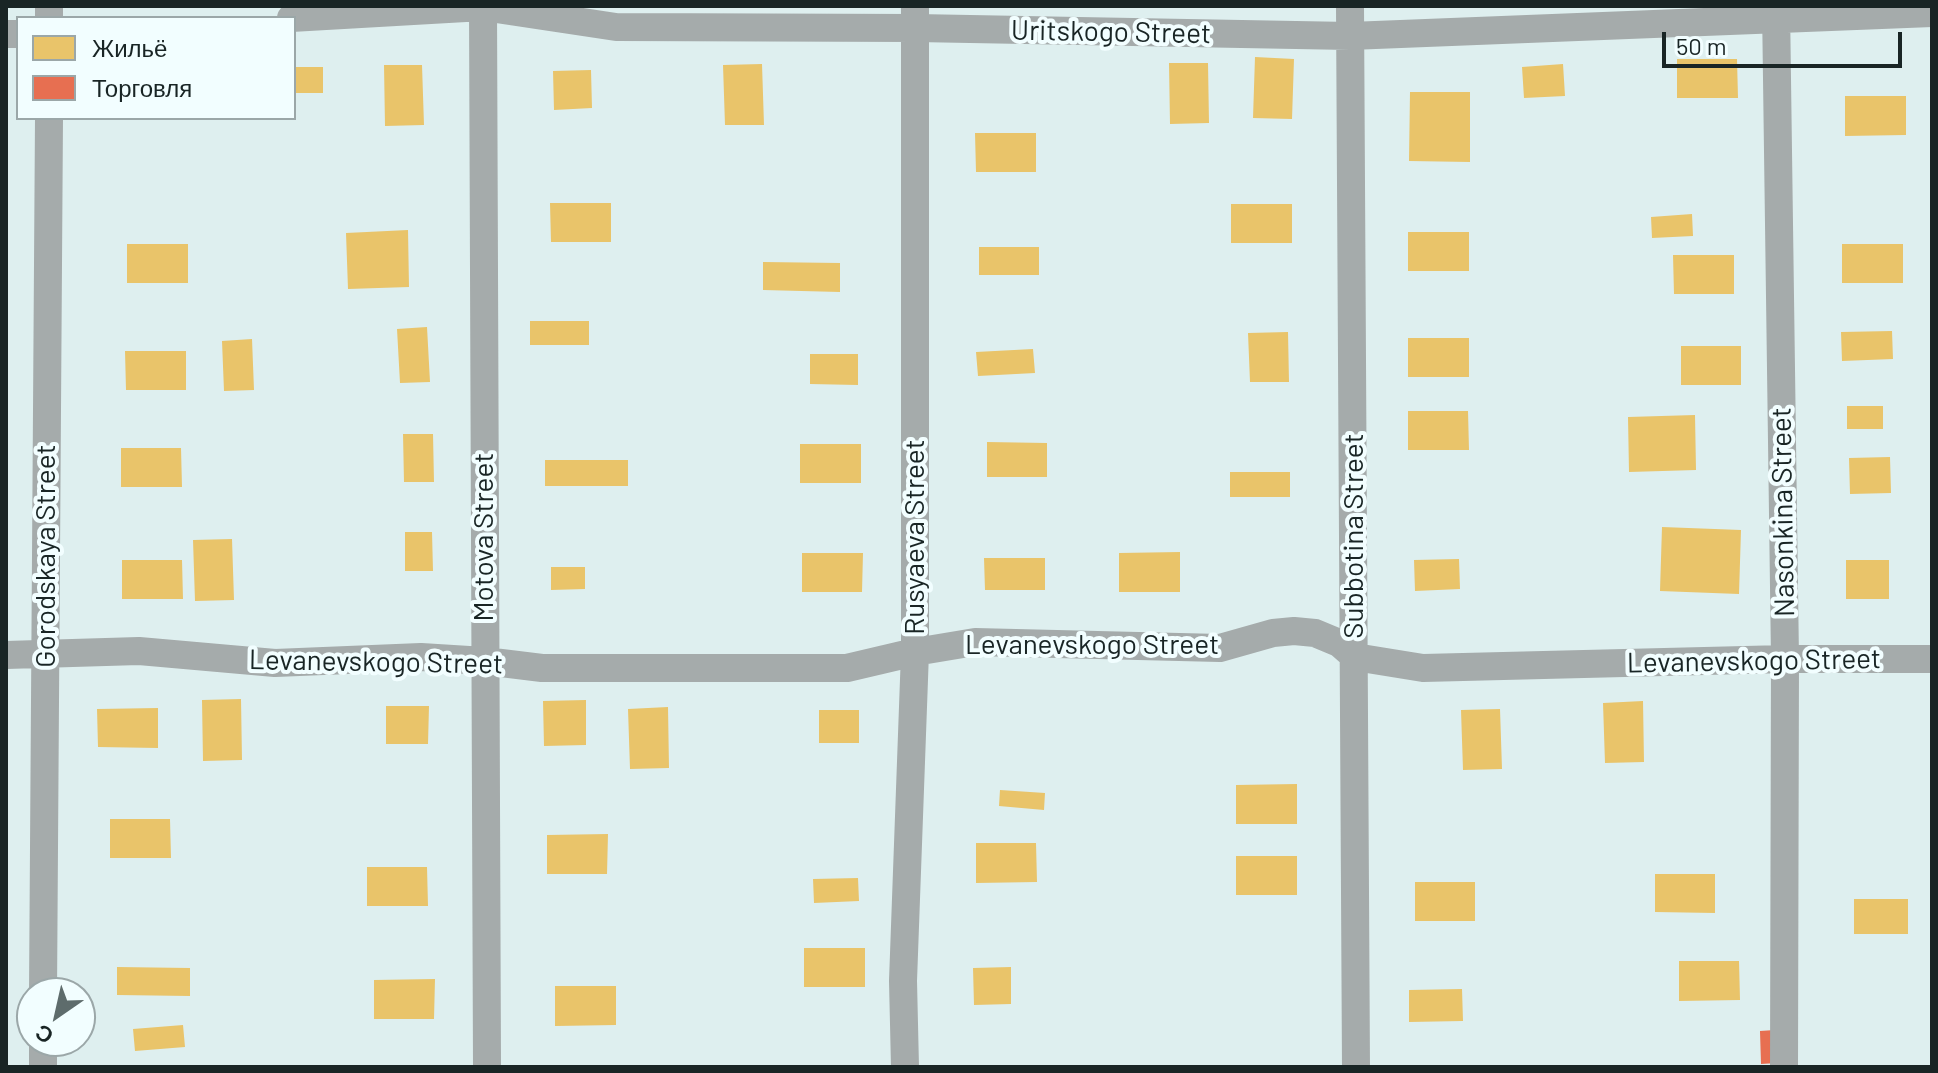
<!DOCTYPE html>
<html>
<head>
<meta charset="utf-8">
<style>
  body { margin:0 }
  #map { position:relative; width:1938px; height:1073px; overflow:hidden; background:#deefef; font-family:Barlow,sans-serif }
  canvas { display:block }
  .frame { position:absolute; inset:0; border:8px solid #192525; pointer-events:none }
  .legend { position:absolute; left:16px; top:16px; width:280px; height:104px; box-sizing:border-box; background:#f2feff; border:2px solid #9ba7a8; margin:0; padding:10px 14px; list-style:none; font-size:24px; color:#192525 }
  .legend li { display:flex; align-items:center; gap:16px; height:40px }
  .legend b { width:40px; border:2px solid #9ba7a8 }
  .north { position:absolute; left:16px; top:977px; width:80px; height:80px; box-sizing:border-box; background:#f2feff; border:2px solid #9ba7a8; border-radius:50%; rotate:214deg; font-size:22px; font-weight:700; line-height:32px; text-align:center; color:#192525 }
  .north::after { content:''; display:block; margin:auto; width:28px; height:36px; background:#5e6c6c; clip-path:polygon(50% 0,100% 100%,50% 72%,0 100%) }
  .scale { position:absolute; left:1662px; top:32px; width:240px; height:36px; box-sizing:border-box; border:4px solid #192525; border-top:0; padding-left:10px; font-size:24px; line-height:28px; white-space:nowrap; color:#192525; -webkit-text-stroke:6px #f2feff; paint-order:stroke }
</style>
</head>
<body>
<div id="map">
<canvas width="1938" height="1073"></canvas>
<div class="frame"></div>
<ul class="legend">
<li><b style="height:22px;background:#e9c46a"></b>Жильё</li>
<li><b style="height:22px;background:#e76f51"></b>Торговля</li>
</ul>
<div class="north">С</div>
<div class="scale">50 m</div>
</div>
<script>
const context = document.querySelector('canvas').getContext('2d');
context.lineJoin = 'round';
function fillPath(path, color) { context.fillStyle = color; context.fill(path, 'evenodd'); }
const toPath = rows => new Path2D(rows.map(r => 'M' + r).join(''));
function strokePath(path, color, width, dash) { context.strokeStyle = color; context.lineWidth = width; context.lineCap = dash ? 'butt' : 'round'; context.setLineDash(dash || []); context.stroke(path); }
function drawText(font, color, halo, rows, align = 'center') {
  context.font = font + ' Barlow,sans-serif'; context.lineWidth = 8; context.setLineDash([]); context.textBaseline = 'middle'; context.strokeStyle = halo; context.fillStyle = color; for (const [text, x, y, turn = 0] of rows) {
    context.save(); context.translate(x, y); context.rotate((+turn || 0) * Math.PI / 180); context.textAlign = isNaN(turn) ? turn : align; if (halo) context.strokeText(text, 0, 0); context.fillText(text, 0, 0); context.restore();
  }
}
const homes = toPath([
  [1255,57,1294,59,1292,119,1253,118],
  [1677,59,1737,59,1738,98,1677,98],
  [1169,63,1208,63,1209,123,1170,124],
  [762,64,764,125,725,125,723,65],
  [1563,64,1565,96,1524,98,1522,67],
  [384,65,422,65,424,125,385,126],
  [294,67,323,67,323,93,294,93],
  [591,70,592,108,554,110,553,71],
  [1410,92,1470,92,1470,162,1409,161],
  [1845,96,1906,96,1906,135,1845,136],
  [975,133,1036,133,1036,172,976,172],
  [550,203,611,203,611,242,551,242],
  [1231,204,1292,204,1292,243,1231,243],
  [1692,214,1693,236,1652,238,1651,217],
  [408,230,409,287,348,289,346,233],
  [1408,232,1469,232,1469,271,1408,271],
  [127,244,188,244,188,283,127,283],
  [1842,244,1903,244,1903,283,1842,283],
  [979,247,1039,247,1039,275,979,275],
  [1673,255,1734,255,1734,294,1674,294],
  [763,262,840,263,840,292,763,290],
  [530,321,589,321,589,345,530,345],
  [427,327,430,382,400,383,397,329],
  [1892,331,1893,359,1842,361,1841,332],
  [1288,332,1289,382,1250,382,1248,333],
  [1408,338,1469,338,1469,377,1408,377],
  [252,339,254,390,224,391,222,341],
  [1681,346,1741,346,1741,385,1681,385],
  [1033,349,1035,373,978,376,976,352],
  [125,351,186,351,186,390,126,390],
  [810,354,858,354,858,385,810,384],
  [1847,406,1883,406,1883,429,1847,429],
  [1408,411,1468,411,1469,450,1408,450],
  [1695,415,1696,470,1629,472,1628,417],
  [403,434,433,434,434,482,404,482],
  [987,442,1047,443,1047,477,987,477],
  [800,444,861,444,861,483,800,483],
  [121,448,181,448,182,487,121,487],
  [1890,457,1891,493,1850,494,1849,458],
  [545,460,628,460,628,486,545,486],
  [1230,472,1290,472,1290,497,1230,497],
  [1662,527,1741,530,1739,594,1660,591],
  [405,532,432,532,433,571,405,571],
  [232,539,234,600,195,601,193,540],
  [1180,552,1180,592,1119,592,1119,553],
  [802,553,863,553,862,592,802,592],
  [984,558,1045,558,1045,590,985,590],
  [1459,559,1460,589,1415,591,1414,560],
  [122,560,182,560,183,599,122,599],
  [1846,560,1889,560,1889,599,1846,599],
  [551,567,585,567,585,589,551,590],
  [241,699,242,760,203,761,202,700],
  [586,700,586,745,544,746,543,701],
  [1643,701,1644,762,1605,763,1603,703],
  [386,706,429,706,428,744,386,744],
  [668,707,669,768,630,769,628,709],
  [158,708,158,748,98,747,97,709],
  [1500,709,1502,769,1463,770,1461,710],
  [819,710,859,710,859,743,819,743],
  [1297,784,1297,824,1236,824,1236,785],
  [1000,790,1045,793,1044,810,999,806],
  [110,819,170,819,171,858,110,858],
  [608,834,607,874,547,874,547,835],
  [976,843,1036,843,1037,882,976,883],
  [1236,856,1297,856,1297,895,1236,895],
  [367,867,427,867,428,906,367,906],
  [1655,874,1715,874,1715,913,1655,912],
  [858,878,859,901,814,903,813,879],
  [1415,882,1475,882,1475,921,1415,921],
  [1854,899,1908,899,1908,934,1854,934],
  [804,948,865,948,865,987,804,987],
  [1679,961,1739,961,1740,1000,1679,1001],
  [117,967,190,968,190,996,117,995],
  [1011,967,1011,1004,974,1005,973,968],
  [435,979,434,1019,374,1019,374,980],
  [555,986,616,986,616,1025,555,1026],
  [1462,989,1463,1021,1409,1022,1409,990],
  [183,1025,185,1047,135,1051,133,1029]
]);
const shops = toPath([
  [1775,1030,1777,1063,1761,1064,1760,1031]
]);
const street = toPath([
  [483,6,487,1067],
  [1350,6,1356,1067],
  [1776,6,1785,659,1784,1067],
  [49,18,49,6],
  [291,18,483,7,616,27,916,28,1350,36,1932,13],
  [6,34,18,34],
  [6,655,139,651,275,663,421,657,485,661,542,668,847,668,915,652,975,642,1220,648,1273,633,1294,631,1315,633,1339,643,1355,657,1423,668,1785,659,1932,659],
  [43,993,49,118],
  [43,1067,43,1041],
  [905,1067,903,981,915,652,915,6]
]);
const streetNames = [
  ["Uritskogo Street",1111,32,1],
  ["Nasonkina Street",1783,512,-91],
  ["Subbotina Street",1354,536,-90],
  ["Motova Street",484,537,-90],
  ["Rusyaeva Street",915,537,-90],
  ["Gorodskaya Street",46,556,-90],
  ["Levanevskogo Street",1092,645],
  ["Levanevskogo Street",1754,661,-1],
  ["Levanevskogo Street",376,662,1]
];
fillPath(homes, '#e9c46a');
fillPath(shops, '#e76f51');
strokePath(street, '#a5abab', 28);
drawText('28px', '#192525', '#f2feff', streetNames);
</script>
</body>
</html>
